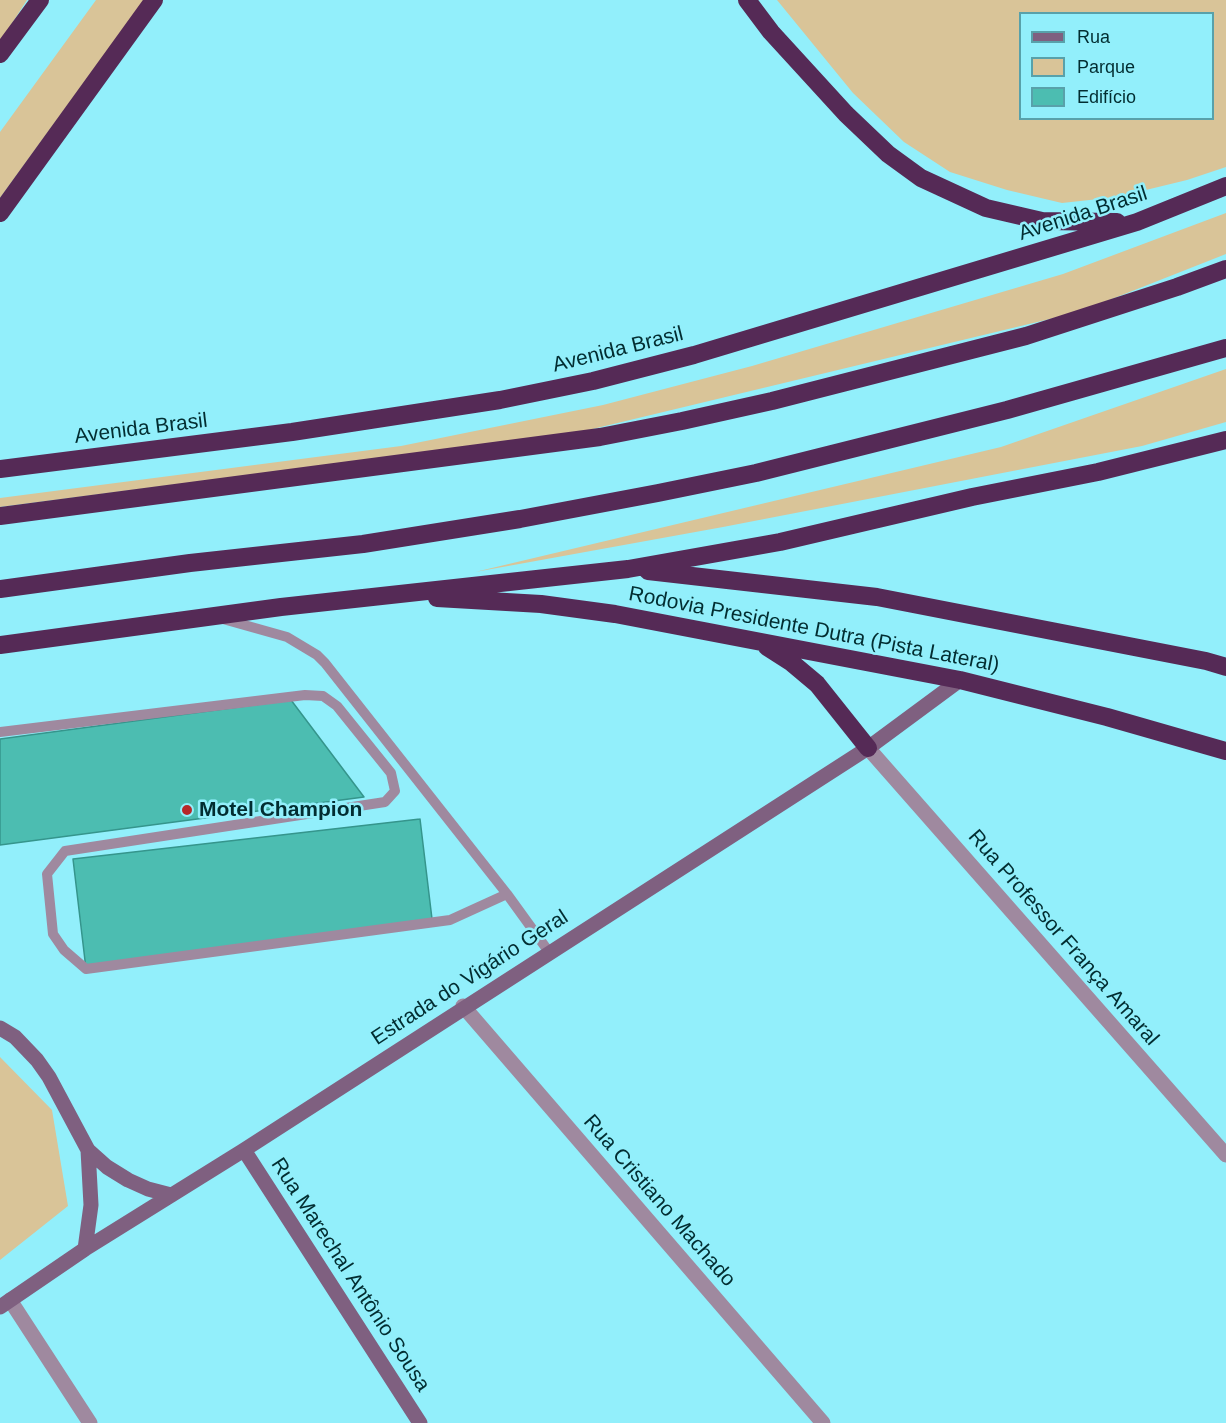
<!DOCTYPE html>
<html>
<head>
<meta charset="utf-8">
<style>
  body { margin:0 }
  #map { position:relative; width:1226px; height:1423px; overflow:hidden; background:#92effb; font-family:Helvetica,sans-serif }
  canvas { display:block }
  .legend { position:absolute; left:1019px; top:12px; width:195px; height:108px; box-sizing:border-box; background:#92effb; border:2px solid #58a1aa; margin:0; padding:8px 10px; list-style:none; font-size:18px; color:#022d31 }
  .legend li { display:flex; align-items:center; gap:12px; height:30px }
  .legend b { width:30px; border:2px solid #58a1aa }
</style>
</head>
<body>
<div id="map">
<canvas width="1226" height="1423"></canvas>
<ul class="legend">
<li><b style="height:8px;background:#7f6080"></b>Rua</li>
<li><b style="height:16px;background:#d9c498"></b>Parque</li>
<li><b style="height:16px;background:#4cbdb1"></b>Edifício</li>
</ul>
</div>
<script>
const context = document.querySelector('canvas').getContext('2d');
context.lineJoin = 'round';
function fillPath(path, color) { context.fillStyle = color; context.fill(path, 'evenodd'); }
const toPath = rows => new Path2D(rows.map(r => 'M' + r).join(''));
function strokePath(path, color, width, dash) { context.strokeStyle = color; context.lineWidth = width; context.lineCap = dash ? 'butt' : 'round'; context.setLineDash(dash || []); context.stroke(path); }
function drawText(font, color, halo, rows, align = 'center') {
  context.font = font + ' Helvetica,sans-serif'; context.lineWidth = 5; context.setLineDash([]); context.textBaseline = 'middle'; context.strokeStyle = halo; context.fillStyle = color; for (const [text, x, y, turn = 0] of rows) {
    context.save(); context.translate(x, y); context.rotate((+turn || 0) * Math.PI / 180); context.textAlign = isNaN(turn) ? turn : align; if (halo) context.strokeText(text, 0, 0); context.fillText(text, 0, 0); context.restore();
  }
}
const green = toPath([
  [0,0,27,0,0,42],
  [96,0,144,0,0,198,0,132],
  [777,0,1226,0,1226,167,1187,180,1117,197,1062,203,1007,190,950,172,904,142,853,93],
  [1020,14,1212,14,1212,118,1020,118],
  [1226,213,1226,254,1079,312,576,433,0,507,0,498,401,446,603,405,752,366,1063,274],
  [1226,369,1226,422,1142,446,723,527,475,572,1001,447],
  [0,1057,52,1110,68,1206,0,1260]
]);
const building = toPath([
  [291,700,364,797,0,845,0,739,291,700],
  [420,819,432,919,86,969,73,859,420,819]
]);
const lane = toPath([
  [223,619,287,637,317,655,325,663,507,894,549,952],
  [0,732,305,695,323,696,337,706,391,773,395,791,385,802,65,851,47,874,53,934,64,950,86,969,450,920,507,894]
]);
const street = toPath([
  [868,748,1226,1155],
  [463,1006,823,1423],
  [10,1300,90,1423]
]);
const secondary = toPath([
  [0,1028,15,1037,37,1060,49,1077,88,1150,107,1167,128,1180,148,1189,171,1195],
  [244,1150,420,1423],
  [85,1249,91,1205,88,1150],
  [0,1307,85,1249,244,1150,868,748,960,680]
]);
const highway = toPath([
  [747,0,771,32,846,114,888,154,921,178,986,208,1042,221,1117,222],
  [0,54,40,0],
  [0,213,154,0],
  [0,469,292,432,500,400,593,381,694,355,1137,222,1226,186],
  [0,516,600,437,682,421,772,401,1026,336,1177,287,1226,269],
  [648,571,877,597,1206,661,1226,667],
  [0,589,190,563,363,544,520,519,658,493,756,473,1007,410,1226,348],
  [437,598,541,604,615,614,960,680,1107,717,1226,751],
  [0,645,281,607,628,569,780,542,972,497,1098,472,1226,440],
  [767,647,792,663,817,684,868,748]
]);
const markers = [
  [187,810,6,"#b72729"]
];
const streetNames = [
  ["Avenida Brasil",1083,214,-18],
  ["Avenida Brasil",618,350,-14],
  ["Avenida Brasil",141,429,-7],
  ["Rodovia Presidente Dutra (Pista Lateral)",814,630,11],
  ["Rua Professor França Amaral",1063,938,49],
  ["Estrada do Vigário Geral",470,978,-33],
  ["Rua Cristiano Machado",659,1201,49],
  ["Rua Marechal Antônio Sousa",350,1275,57]
];
const poiNames = [
  ["Motel Champion",199,810]
];
fillPath(green, '#d9c498');
fillPath(building, '#4cbdb1');
strokePath(building, '#35958c', 1.5);
strokePath(lane, '#9f899f', 10);
strokePath(street, '#9f899f', 15);
strokePath(secondary, '#7f6080', 15);
strokePath(highway, '#552a56', 18);
for (const [x, y, r, color] of markers) { const dot = new Path2D(); dot.arc(x, y, r, 0, 2 * Math.PI); context.fillStyle = color; context.fill(dot); strokePath(dot, '#92effb', 2); }
drawText('21px', '#022d31', '#92effb', streetNames);
drawText('bold 21px', '#022d31', '#92effb', poiNames, 'left');
</script>
</body>
</html>
